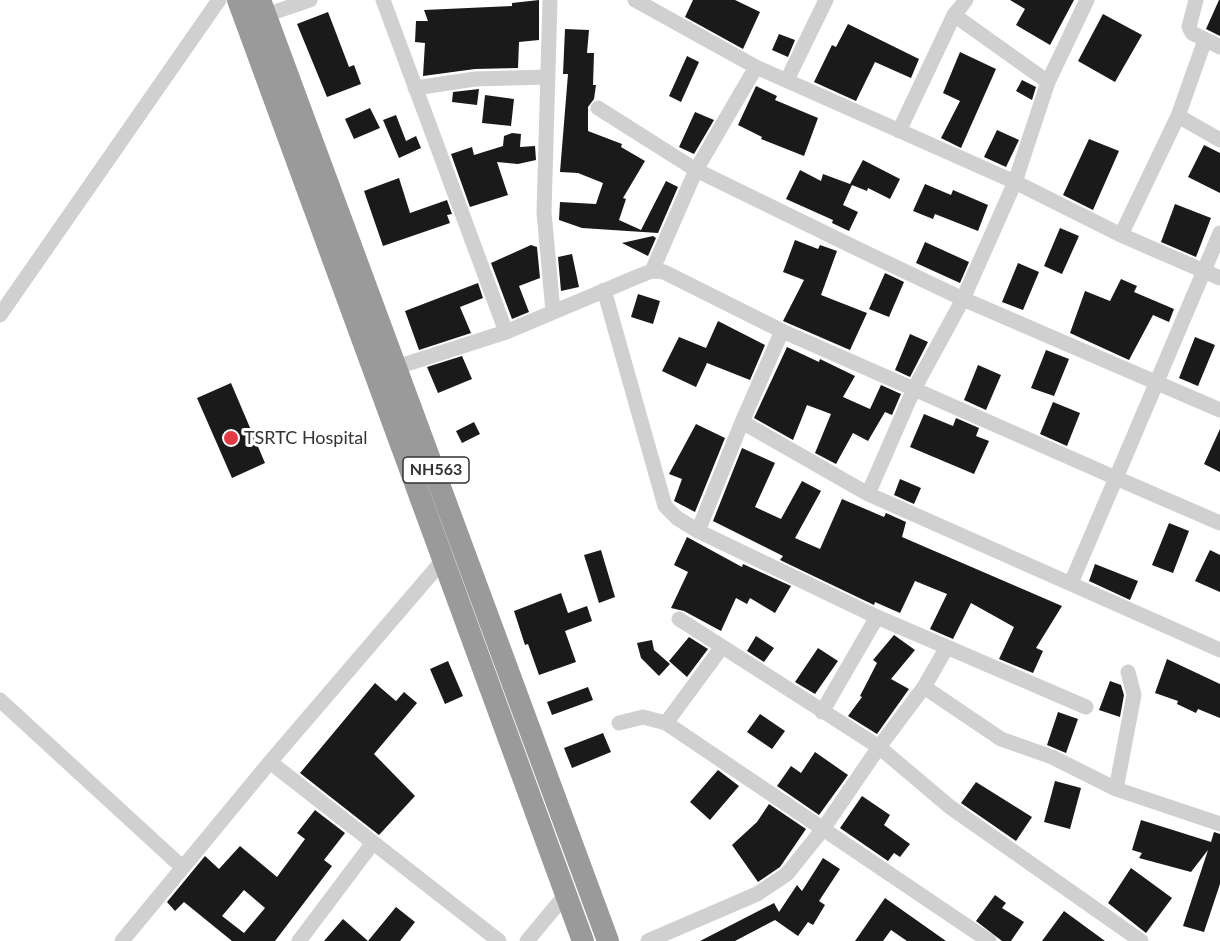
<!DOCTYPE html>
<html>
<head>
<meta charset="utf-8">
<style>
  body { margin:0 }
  canvas { display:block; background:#fff }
</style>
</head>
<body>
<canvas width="1220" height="941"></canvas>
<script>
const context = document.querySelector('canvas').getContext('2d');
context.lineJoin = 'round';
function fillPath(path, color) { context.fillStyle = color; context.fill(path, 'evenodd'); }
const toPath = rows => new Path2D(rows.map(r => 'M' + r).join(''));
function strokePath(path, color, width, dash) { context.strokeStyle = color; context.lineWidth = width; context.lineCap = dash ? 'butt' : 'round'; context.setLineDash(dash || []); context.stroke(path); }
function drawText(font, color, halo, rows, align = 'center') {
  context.font = font + ' Lato,sans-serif'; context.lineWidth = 6; context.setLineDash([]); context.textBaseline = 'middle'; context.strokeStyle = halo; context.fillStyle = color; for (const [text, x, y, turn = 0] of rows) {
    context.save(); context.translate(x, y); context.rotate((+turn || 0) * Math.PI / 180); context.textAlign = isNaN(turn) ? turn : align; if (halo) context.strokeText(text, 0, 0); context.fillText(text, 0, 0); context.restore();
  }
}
const building = toPath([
  [539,0,539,40,519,42,518,68,475,69,423,76,425,43,415,42,416,21,428,21,424,10,512,6,512,3],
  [693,0,735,0,760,12,743,49,685,17],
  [1010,0,1074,0,1050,45,1016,25,1025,9],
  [1219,0,1220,0,1220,36,1206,29],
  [328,12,349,67,354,65,361,84,327,97,297,24],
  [1103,14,1142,35,1115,82,1078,61],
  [848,24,919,59,911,78,875,62,856,101,814,82,832,45,836,47],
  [565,29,589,30,587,53,594,53,593,85,596,85,594,99,588,107,588,131,622,144,621,147,645,161,623,198,626,199,619,220,641,230,666,181,678,187,658,233,582,228,559,220,560,202,596,204,603,183,578,173,560,172,568,74,563,74],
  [779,34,795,40,788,57,772,50],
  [960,52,996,69,961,148,941,138,960,101,943,93],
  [687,56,699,62,681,102,669,96],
  [1022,80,1036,87,1032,100,1016,91],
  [756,86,777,96,775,100,818,118,804,156,761,139,762,137,738,125],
  [479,89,477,105,452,102,453,92],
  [485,95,514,99,511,126,482,123],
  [370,108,380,128,354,139,345,119],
  [695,112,714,120,694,154,679,147],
  [396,115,406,141,416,136,421,148,399,158,383,120],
  [997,130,1019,140,1006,167,984,157],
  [512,133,521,134,520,147,535,146,536,160,518,164,497,162,508,195,470,207,451,154,472,147,474,155,503,146,504,136],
  [1089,139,1119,151,1093,210,1063,195],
  [1204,145,1220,153,1220,193,1188,177],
  [863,160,900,179,890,199,868,188,867,191,852,185,843,205,858,212,849,231,832,223,833,220,786,199,800,170,821,181,823,174,850,184],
  [399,178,410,213,447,200,452,214,447,215,450,223,383,246,364,191],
  [925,184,951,195,953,190,988,205,978,231,935,214,933,219,913,211],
  [1175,204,1211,218,1196,257,1161,242],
  [1060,228,1079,236,1062,274,1044,266],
  [653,236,656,238,648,256,622,243],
  [795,240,818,249,820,245,837,251,821,295,867,313,850,350,783,321,804,280,783,272],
  [925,242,969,262,960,283,916,263],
  [531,245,537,247,540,278,519,286,529,312,512,319,491,263],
  [572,254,579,287,561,291,558,257],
  [1018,263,1039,272,1023,310,1002,302],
  [885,273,904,282,889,317,869,309],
  [1121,279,1137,286,1134,292,1174,309,1169,322,1153,315,1129,360,1070,333,1085,291,1110,301],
  [478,283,483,298,460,307,471,333,419,350,405,311],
  [638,294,660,301,653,324,631,317],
  [718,321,765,345,750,380,707,363,696,387,662,371,679,337,706,348],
  [910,334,928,342,910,377,895,370],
  [1195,337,1215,345,1198,386,1179,378],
  [787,347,819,362,820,359,855,376,843,397,870,409,881,385,901,394,892,415,885,412,868,441,853,433,836,464,815,453,831,414,807,405,793,440,754,418],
  [1046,350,1069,359,1054,396,1031,388],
  [462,356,472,379,438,393,427,367],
  [978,365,1001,375,986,410,964,400],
  [231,383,265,463,232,478,197,398],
  [1053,402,1080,413,1067,446,1040,434],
  [924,414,953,426,956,418,979,428,976,436,989,441,974,474,910,447],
  [474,422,480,434,462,443,456,431],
  [696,424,725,438,695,512,674,501,682,479,669,474],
  [1220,429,1220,472,1204,464],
  [742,448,775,463,755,507,781,519,802,481,821,491,795,538,820,549,842,499,884,517,886,513,906,522,902,537,1062,606,1036,648,1043,651,1033,673,999,659,1014,627,971,603,953,639,930,629,947,594,915,581,900,613,875,602,874,605,780,560,783,556,713,521],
  [900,479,921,488,914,504,894,495],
  [1169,523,1189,531,1173,573,1152,565],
  [687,537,742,567,743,564,791,586,775,613,750,598,747,604,736,598,721,631,684,611,671,608,688,572,674,565],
  [601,550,615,597,599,603,584,555],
  [1210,550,1220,555,1220,592,1195,581],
  [1095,564,1138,581,1130,600,1089,581],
  [561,593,568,613,587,606,592,621,565,631,576,662,539,675,528,644,525,645,514,611],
  [894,635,915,650,891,679,909,689,877,734,848,716,862,697,860,696,877,663,873,660],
  [756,636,774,648,764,662,747,651],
  [689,637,708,649,687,677,669,661],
  [652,640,654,650,670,664,659,676,641,658,637,643],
  [818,648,838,661,815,694,795,682],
  [1167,659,1220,684,1220,718,1198,709,1196,713,1177,704,1178,701,1155,693],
  [448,661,463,696,445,704,430,669],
  [1110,681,1121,685,1124,695,1120,717,1099,710],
  [375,683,396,701,404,692,417,703,374,754,415,796,379,835,300,773],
  [588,687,593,700,552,715,547,702],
  [1058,712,1078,719,1066,753,1047,745],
  [760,714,785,731,772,749,747,732],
  [603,733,611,752,572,768,564,748],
  [815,752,848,775,819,815,777,786,791,766,801,773],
  [718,770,739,786,710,820,690,802],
  [1055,781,1081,788,1070,829,1044,822],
  [976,782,1032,817,1016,841,961,803],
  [862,796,890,815,884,825,910,844,900,857,894,853,888,861,840,828],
  [769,804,806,829,780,867,758,882,732,845,757,822],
  [315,810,345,833,324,860,332,866,275,941,232,941,184,902,175,911,167,902,205,856,219,869,240,846,277,877,305,839,297,833],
  [244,890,265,908,244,933,222,916],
  [1141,820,1211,842,1214,832,1220,834,1220,884,1204,932,1183,926,1208,850,1191,872,1139,858,1142,853,1132,850],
  [823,858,840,869,819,901,825,905,813,925,808,922,798,936,775,920,735,941,700,941,774,903,779,912,797,885,802,891],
  [1131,868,1172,898,1146,933,1108,903],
  [995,895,1006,903,1002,908,1024,922,1011,941,1002,941,976,921],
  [885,898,946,941,907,941,891,930,883,941,855,941],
  [396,907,415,922,400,941,324,941,343,919,368,941],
  [1064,911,1105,941,1042,941]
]);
const minor = toPath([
  [383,0,506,332],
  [550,0,544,212,553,312],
  [635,0,756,67,1015,182,1121,235,1220,278],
  [1196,0,1189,27,1192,33,1220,47],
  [266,15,310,0],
  [787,80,826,0],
  [1048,82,1087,0],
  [415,88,475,79,548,77],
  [598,108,696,170,860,250,963,299,1220,410],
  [1178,116,1220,140],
  [899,131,954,15,966,0],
  [1220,233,1116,478,1220,523],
  [1121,235,1178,116,1205,40],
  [652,271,696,170,756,67],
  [604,290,665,506,677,518,698,531,877,617,1086,707],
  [0,315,219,0],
  [397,367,506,332,639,276,652,271,664,272,782,331,1116,478,1071,583],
  [742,422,868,494,1220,650],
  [868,494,913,391,963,299,1015,182,1048,82,954,15],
  [698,531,742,422,782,331],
  [679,619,879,747,950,807,1141,941],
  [924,687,947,647],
  [0,700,182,867],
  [822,712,877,617],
  [619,723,643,717,666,723,989,941],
  [666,723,722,647],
  [270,762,499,941],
  [1116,789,1134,695,1128,672],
  [122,941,270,762,444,559],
  [299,941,372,844],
  [527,941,567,893],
  [648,941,757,894,787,874,823,829,879,747,924,687,1001,739,1052,757,1116,789,1220,824]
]);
const highway = toPath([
  [238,0,583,941],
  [260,0,608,941]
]);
const markers = [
  [231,438,8,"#e63946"]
];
const shields = [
  [436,470,66]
];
const shieldNames = [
  ["NH563",436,470]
];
const poiNames = [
  ["TSRTC Hospital",244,438]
];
fillPath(building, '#1a1a1a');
strokePath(minor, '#d0d0d0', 15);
strokePath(highway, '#9a9a9a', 22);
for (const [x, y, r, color] of markers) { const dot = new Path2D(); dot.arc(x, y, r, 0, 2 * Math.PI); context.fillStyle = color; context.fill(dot); strokePath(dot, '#fff', 2); }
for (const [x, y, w] of shields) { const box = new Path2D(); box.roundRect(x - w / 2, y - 13, w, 26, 4.5); context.fillStyle = '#fff'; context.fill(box); strokePath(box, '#333', 1.5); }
drawText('bold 16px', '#333', null, shieldNames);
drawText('18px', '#333', '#fff', poiNames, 'left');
</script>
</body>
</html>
